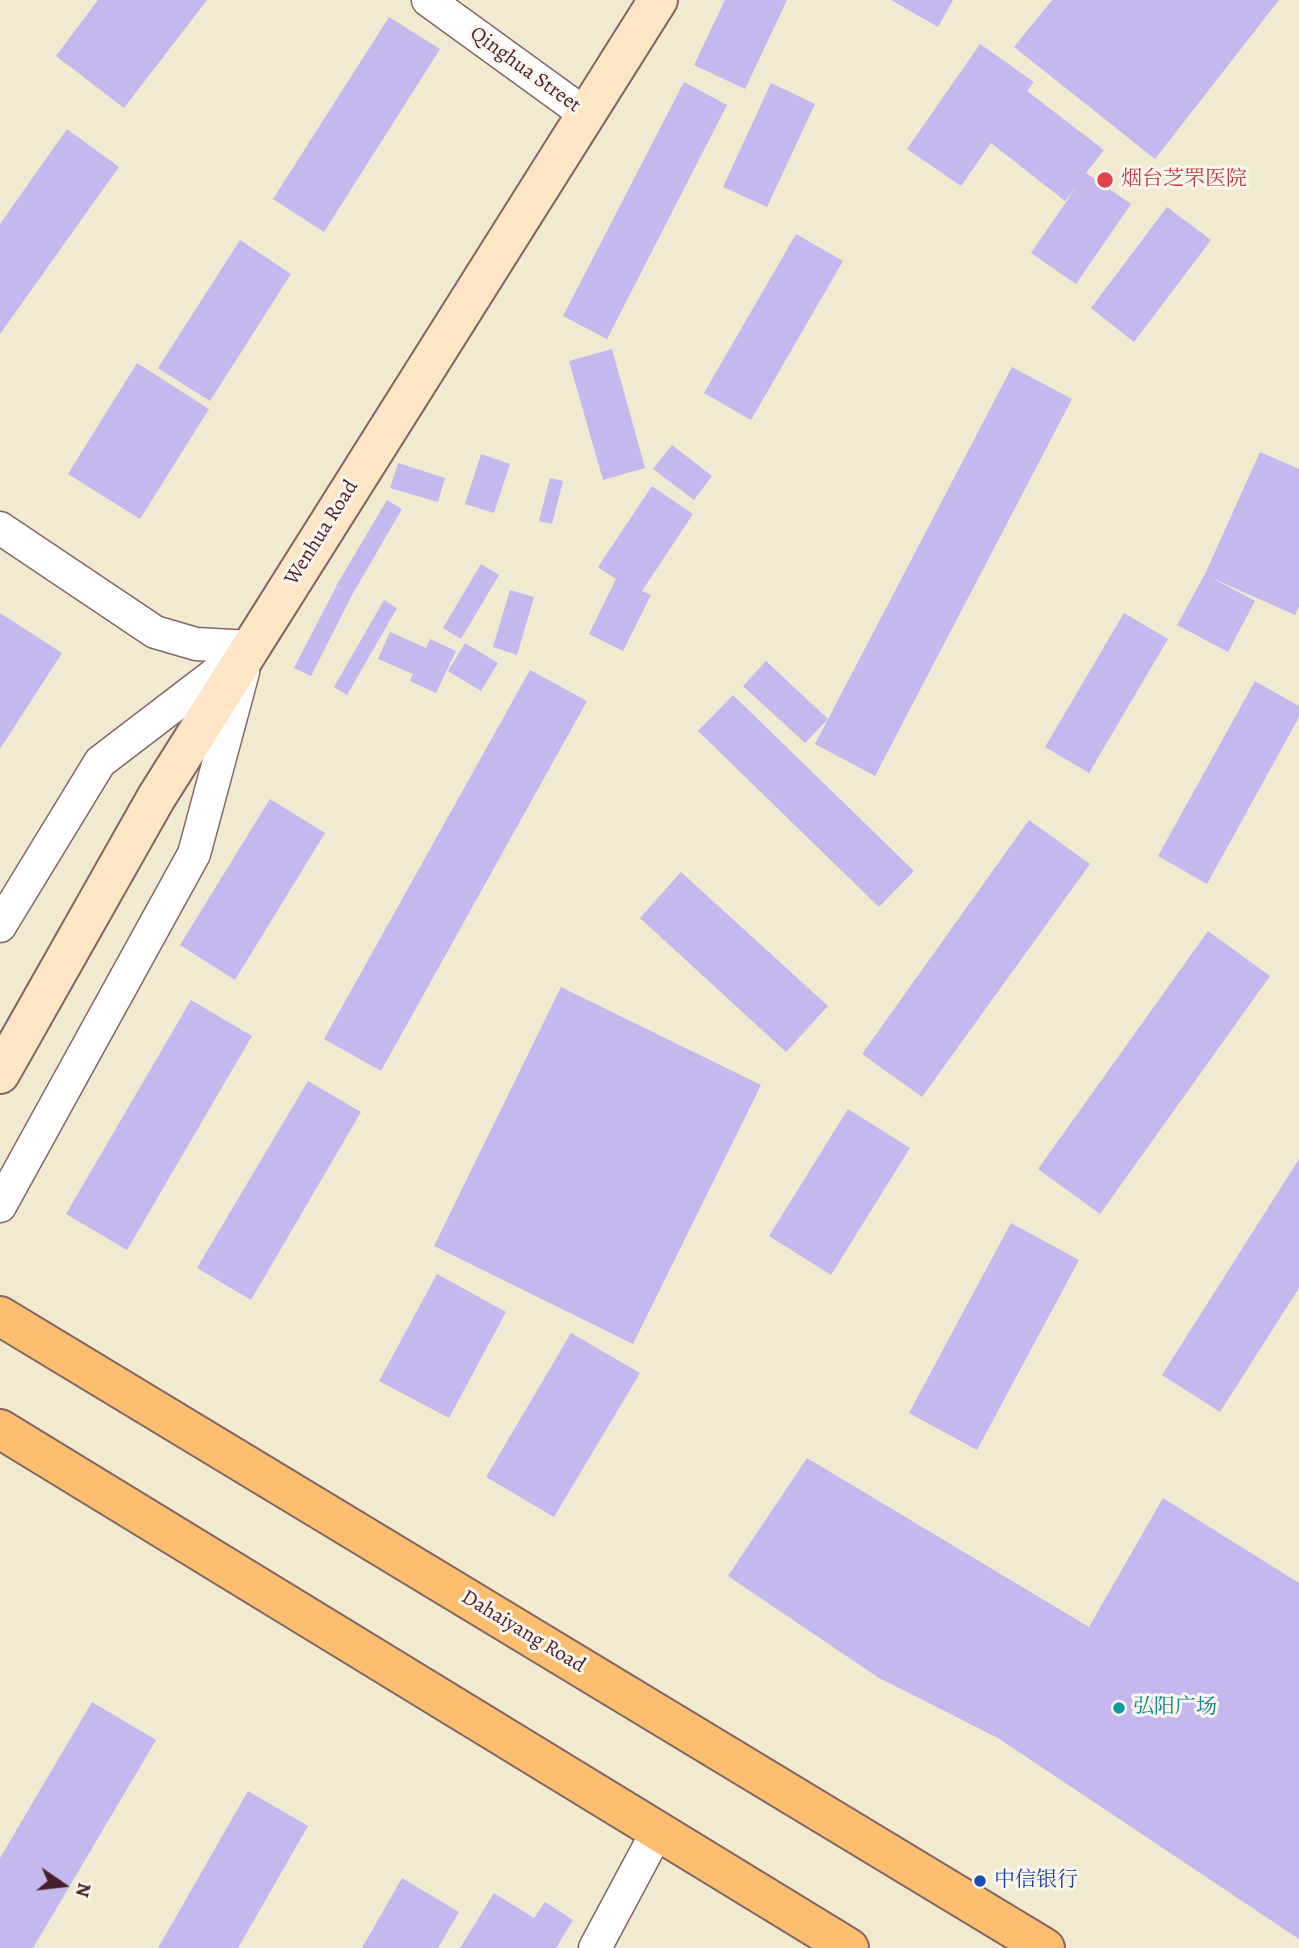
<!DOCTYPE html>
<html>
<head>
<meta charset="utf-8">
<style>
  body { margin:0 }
  #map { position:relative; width:1299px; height:1948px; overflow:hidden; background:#f1e9d0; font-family:Alegreya,serif }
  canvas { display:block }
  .north { position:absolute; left:28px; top:1850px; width:70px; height:70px; -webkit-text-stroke:5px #fbf7ec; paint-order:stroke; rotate:104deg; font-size:19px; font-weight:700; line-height:28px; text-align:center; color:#4a1f2b }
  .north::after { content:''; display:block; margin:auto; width:24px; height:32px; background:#4a1f2b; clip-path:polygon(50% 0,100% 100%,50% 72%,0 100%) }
</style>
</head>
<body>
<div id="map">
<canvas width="1299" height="1948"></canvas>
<div class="north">N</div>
</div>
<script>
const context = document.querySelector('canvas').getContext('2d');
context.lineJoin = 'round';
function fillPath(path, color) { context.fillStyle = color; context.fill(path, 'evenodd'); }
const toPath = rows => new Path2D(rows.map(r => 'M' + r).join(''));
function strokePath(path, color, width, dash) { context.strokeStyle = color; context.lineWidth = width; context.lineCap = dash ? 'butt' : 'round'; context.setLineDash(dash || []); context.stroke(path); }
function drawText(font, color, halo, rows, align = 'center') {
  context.font = font + ' Alegreya,"Noto Serif SC",serif'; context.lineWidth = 6; context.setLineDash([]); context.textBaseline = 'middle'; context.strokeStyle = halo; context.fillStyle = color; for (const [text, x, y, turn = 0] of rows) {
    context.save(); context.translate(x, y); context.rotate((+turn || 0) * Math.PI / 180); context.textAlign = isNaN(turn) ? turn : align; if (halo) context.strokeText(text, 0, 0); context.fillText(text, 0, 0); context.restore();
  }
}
const building = toPath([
  [98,0,207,0,124,108,56,56],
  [725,0,787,0,745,89,694,65],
  [891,0,953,0,938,27],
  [1052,0,1279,0,1155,159,1014,47],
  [389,17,440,49,324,232,273,199],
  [980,44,1034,82,1027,91,1104,150,1086,173,1131,204,1076,284,1031,253,1077,186,1065,201,991,143,961,186,907,149],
  [684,82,727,105,607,339,563,316],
  [771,83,815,104,767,207,723,187],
  [67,129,119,167,0,334,0,224],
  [1167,207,1211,240,1134,342,1091,308],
  [796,234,843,261,751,420,704,393],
  [240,240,291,274,210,401,158,368],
  [612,349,645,468,603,480,569,361],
  [137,363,209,409,140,519,68,474],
  [1012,367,1072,399,875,776,815,744],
  [672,445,712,476,694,500,653,469],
  [1260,452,1299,469,1299,606,1295,615,1212,578,1255,601,1228,652,1177,625,1205,574],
  [481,454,510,464,494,513,465,504],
  [398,463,445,478,438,502,390,488],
  [550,478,563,481,552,524,539,521],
  [652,486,693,514,642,591,651,595,623,651,589,634,616,579,598,567],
  [387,500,402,509,352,595,311,676,294,668,336,587,343,590,336,586],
  [481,564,499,575,461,639,443,628],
  [510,590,534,597,517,655,493,647],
  [384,600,397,608,347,695,334,687],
  [0,613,62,653,0,749],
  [1124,613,1168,639,1089,773,1045,747],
  [390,632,426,648,430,639,456,651,436,693,410,681,413,674,378,659],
  [465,643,498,663,481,691,448,671],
  [766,661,828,719,805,743,743,686],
  [530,670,587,701,381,1071,324,1039],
  [1255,681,1299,706,1299,717,1207,884,1158,856],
  [733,695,914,871,879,907,698,731],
  [270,799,325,833,235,980,180,945],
  [1029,820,1090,864,922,1097,862,1054],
  [681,872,828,1006,786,1052,640,918],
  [1208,931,1270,976,1100,1214,1038,1169],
  [561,987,761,1085,633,1344,434,1246],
  [191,1000,252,1036,127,1250,66,1214],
  [308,1081,361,1112,251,1300,197,1268],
  [848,1109,910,1148,831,1275,769,1236],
  [1299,1159,1299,1288,1220,1412,1162,1375],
  [1011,1223,1079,1260,977,1450,909,1413],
  [437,1274,506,1312,449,1418,379,1381],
  [571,1333,640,1373,554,1517,486,1477],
  [807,1458,1089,1627,1163,1498,1299,1583,1299,1939,998,1738,879,1678,728,1576],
  [92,1702,156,1740,33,1948,0,1948,0,1858],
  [248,1791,308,1826,238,1948,158,1948],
  [402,1878,459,1912,438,1948,362,1948],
  [494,1893,534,1918,545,1902,573,1920,556,1948,460,1948]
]);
const street = toPath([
  [428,0,588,116],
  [0,528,155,632,196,644,250,647],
  [0,926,100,762,240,655],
  [0,1206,194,854,243,672],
  [595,1948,657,1832]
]);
const secondary = toPath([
  [0,1074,156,798,658,0]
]);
const highway = toPath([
  [0,1316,1045,1948],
  [0,1429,849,1948]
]);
const markers = [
  [1105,180,9,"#e0444e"],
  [1119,1708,7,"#0f9aa8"],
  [980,1881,7,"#1a4fb4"]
];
const streetNames = [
  ["Qinghua Street",525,70,36],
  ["Wenhua Road",322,533,-58],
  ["Dahaiyang Road",523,1632,31]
];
const healthNames = [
  ["烟台芝罘医院",1121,180]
];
const cultureNames = [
  ["弘阳广场",1133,1708]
];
const transitNames = [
  ["中信银行",994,1881]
];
fillPath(building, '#c5b8ef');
strokePath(street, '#846665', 35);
strokePath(secondary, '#846665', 42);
strokePath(highway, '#846665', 42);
strokePath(street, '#fff', 32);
strokePath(secondary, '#fde5c5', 38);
strokePath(highway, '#fbbe6e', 38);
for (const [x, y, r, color] of markers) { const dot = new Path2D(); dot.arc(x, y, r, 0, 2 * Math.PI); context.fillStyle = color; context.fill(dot); strokePath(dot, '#fbf7ec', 2.5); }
drawText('21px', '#4a1f2b', '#fbf7ec', streetNames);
drawText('21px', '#be3a42', '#fbf7ec', healthNames, 'left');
drawText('21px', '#0d838f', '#fbf7ec', cultureNames, 'left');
drawText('21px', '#164399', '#fbf7ec', transitNames, 'left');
</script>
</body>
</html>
